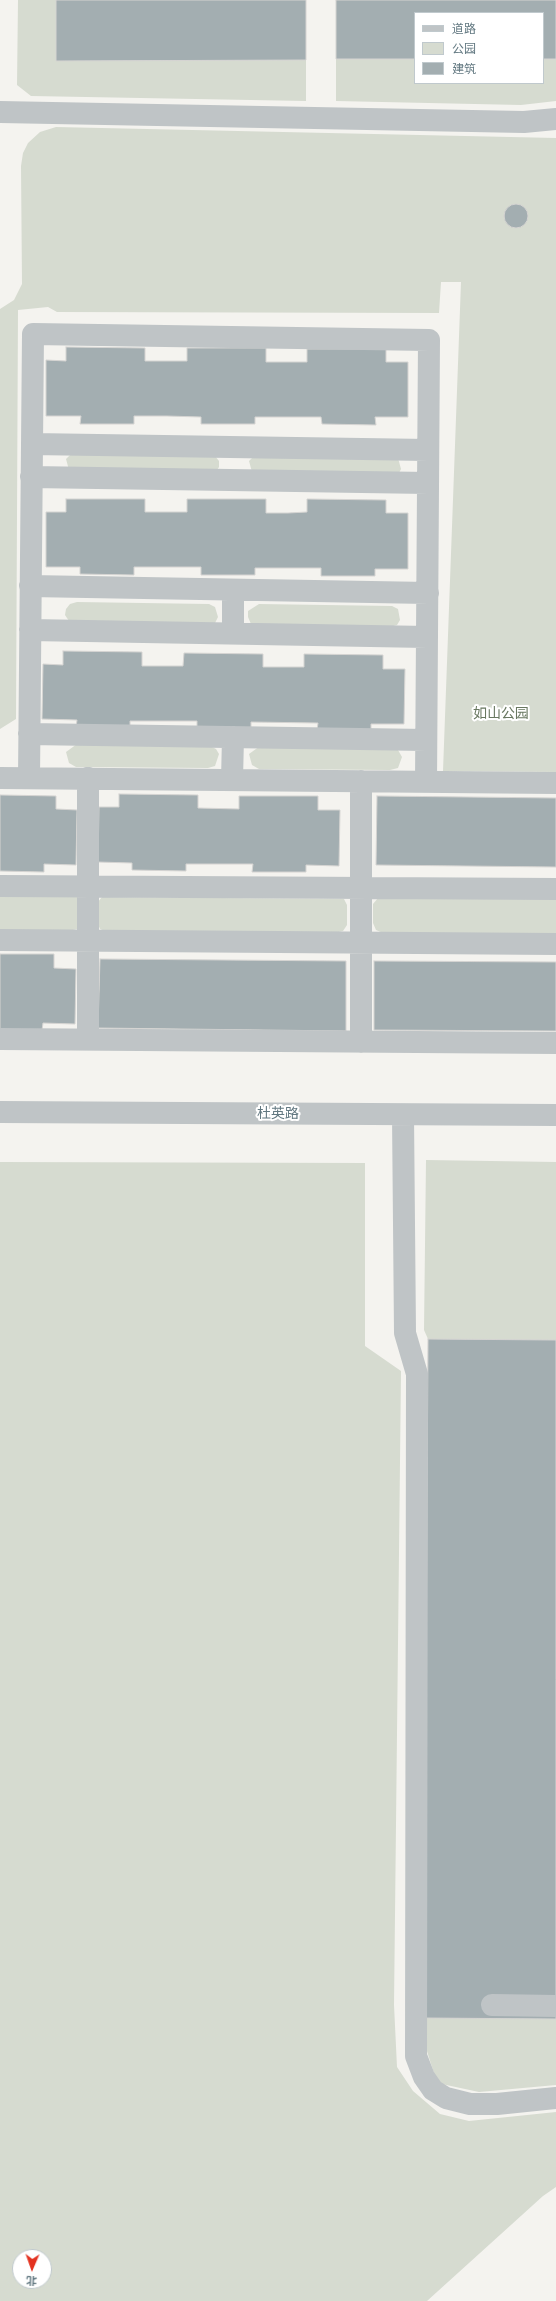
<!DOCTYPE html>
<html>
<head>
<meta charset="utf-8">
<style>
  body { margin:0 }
  #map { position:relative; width:556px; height:2301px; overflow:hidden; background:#f4f3ef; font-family:Signika,"Noto Sans SC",sans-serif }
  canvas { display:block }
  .legend { position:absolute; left:414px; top:12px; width:130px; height:72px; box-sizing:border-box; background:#fff; border:1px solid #c0c9cd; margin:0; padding:5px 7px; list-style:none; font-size:12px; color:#627881 }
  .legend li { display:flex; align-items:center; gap:8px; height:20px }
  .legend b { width:20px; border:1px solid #c0c9cd }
  .north { position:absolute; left:12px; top:2249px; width:40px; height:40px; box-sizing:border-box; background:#fff; border:1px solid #c0c9cd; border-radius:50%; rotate:182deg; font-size:11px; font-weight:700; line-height:16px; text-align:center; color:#627881 }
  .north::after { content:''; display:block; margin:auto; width:14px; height:18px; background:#e33220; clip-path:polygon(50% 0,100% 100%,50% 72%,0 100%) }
</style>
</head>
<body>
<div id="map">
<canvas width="556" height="2301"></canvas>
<ul class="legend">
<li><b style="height:5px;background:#bfc4c6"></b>道路</li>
<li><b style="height:11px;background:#d6dbd0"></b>公园</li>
<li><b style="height:11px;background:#a3aeb1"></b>建筑</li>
</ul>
<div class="north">北</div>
</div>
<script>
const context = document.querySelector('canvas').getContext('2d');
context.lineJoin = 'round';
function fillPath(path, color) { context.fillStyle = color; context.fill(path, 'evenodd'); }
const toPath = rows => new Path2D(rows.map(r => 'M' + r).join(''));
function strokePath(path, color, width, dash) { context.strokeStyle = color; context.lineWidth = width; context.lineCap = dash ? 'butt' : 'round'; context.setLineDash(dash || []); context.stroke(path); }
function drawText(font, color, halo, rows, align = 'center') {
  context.font = font + ' Signika,"Noto Sans SC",sans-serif'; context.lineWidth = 4; context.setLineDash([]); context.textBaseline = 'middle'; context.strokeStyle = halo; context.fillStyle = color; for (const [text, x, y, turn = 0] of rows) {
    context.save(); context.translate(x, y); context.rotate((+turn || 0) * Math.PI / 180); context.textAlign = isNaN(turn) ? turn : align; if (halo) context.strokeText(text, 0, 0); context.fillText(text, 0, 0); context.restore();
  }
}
const green = toPath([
  [18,0,56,0,56,61,306,60,306,101,31,96,17,85],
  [336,59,415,59,415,83,543,83,543,59,556,59,556,101,521,105,336,101],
  [56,127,556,138,556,772,443,771,461,282,441,282,439,313,57,312,48,307,18,310,16,719,0,729,0,309,14,300,22,284,21,166,23,153,28,143,40,132],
  [71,454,215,456,219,461,219,467,215,473,69,470,66,459],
  [254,456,398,458,401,469,398,475,252,472,249,461],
  [77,602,209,604,215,607,218,617,215,623,69,621,65,615,66,609,70,604],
  [259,604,392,606,398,609,400,620,397,625,390,627,251,624,248,617,248,611],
  [77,744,210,746,216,749,219,754,215,766,208,768,76,767,69,763,66,752],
  [260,746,398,750,402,757,398,768,390,770,259,769,252,765,249,754],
  [0,894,77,897,80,923,77,929,69,931,0,931],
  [102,897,344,899,347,905,347,925,343,931,335,933,107,932,100,929,97,922,97,903],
  [556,897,556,933,383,933,376,930,373,923,373,904,378,898],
  [426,1160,556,1162,556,1340,428,1339,424,1330],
  [0,1162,365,1163,365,1346,401,1371,394,2005,397,2067,413,2091,440,2114,469,2121,556,2112,556,2187,543,2196,427,2301,0,2301],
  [20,2257,44,2257,44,2281,20,2281],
  [424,2018,556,2019,556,2085,479,2092,437,2083,426,2048]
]);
const building = toPath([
  [56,0,306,0,306,60,56,61,56,0],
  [336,0,556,0,556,59,543,59,543,13,415,13,415,59,336,59,336,0],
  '504 216a12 12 0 1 1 24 0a12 12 0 1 1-24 0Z',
  [66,347,145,348,145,361,187,361,187,348,266,348,266,362,307,362,307,349,386,349,386,362,408,362,408,417,375,417,376,425,322,424,321,417,255,417,255,424,201,424,201,417,167,416,134,416,134,424,80,424,81,416,46,416,46,360,66,361,66,347],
  [66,499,145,499,145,512,187,512,187,499,266,499,266,513,288,513,307,512,307,499,386,500,386,513,408,513,408,569,375,569,375,576,321,576,321,568,255,568,255,575,201,575,201,567,134,567,134,575,80,574,80,567,46,567,46,512,66,512,66,499],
  [63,651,142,652,142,666,183,666,184,653,263,654,263,667,304,667,304,654,383,655,383,669,405,669,404,724,371,724,371,731,317,730,318,723,251,722,251,730,197,729,197,721,130,721,130,728,76,727,77,720,42,719,43,664,63,665,63,651],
  [119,794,198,795,198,808,239,809,239,796,318,796,318,810,340,810,339,866,306,865,306,872,252,872,253,864,186,864,186,871,132,870,132,863,98,862,99,807,119,807,119,794],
  [0,795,56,796,56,809,77,810,76,865,44,864,44,872,0,871,0,795],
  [377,796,556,798,556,867,376,865,377,796],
  [0,954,54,954,54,968,76,969,75,1024,43,1023,42,1030,0,1030,0,954],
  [100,959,346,961,346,1031,98,1028,100,959],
  [374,961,556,962,556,1031,374,1030,374,961],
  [428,1339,556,1340,556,2019,424,2018,428,1339]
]);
const minor = toPath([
  [0,112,524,122,556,119],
  [32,444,428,450],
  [31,477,428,483],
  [30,586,428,593],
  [30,630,427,637],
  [233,633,233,590],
  [29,734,426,740],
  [0,778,556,783],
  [29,778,33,334,429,340,426,782],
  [232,780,233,737],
  [361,781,361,1042],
  [0,886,556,889],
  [0,940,556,944],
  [0,1039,556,1043],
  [88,1039,88,778],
  [0,1112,556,1115],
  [403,1115,405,1333,417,1374,416,2056,424,2077,433,2090,446,2098,470,2104,497,2104,556,2098],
  [492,2005,556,2006]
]);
const parkNames = [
  ["如山公园",501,714]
];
const streetNames = [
  ["杜英路",278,1114]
];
fillPath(green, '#d6dbd0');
fillPath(building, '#a3aeb1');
strokePath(building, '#d5d4d2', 1);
strokePath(minor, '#bfc4c6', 22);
drawText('14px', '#697861', '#fff', parkNames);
drawText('14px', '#627881', '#fff', streetNames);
</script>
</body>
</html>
